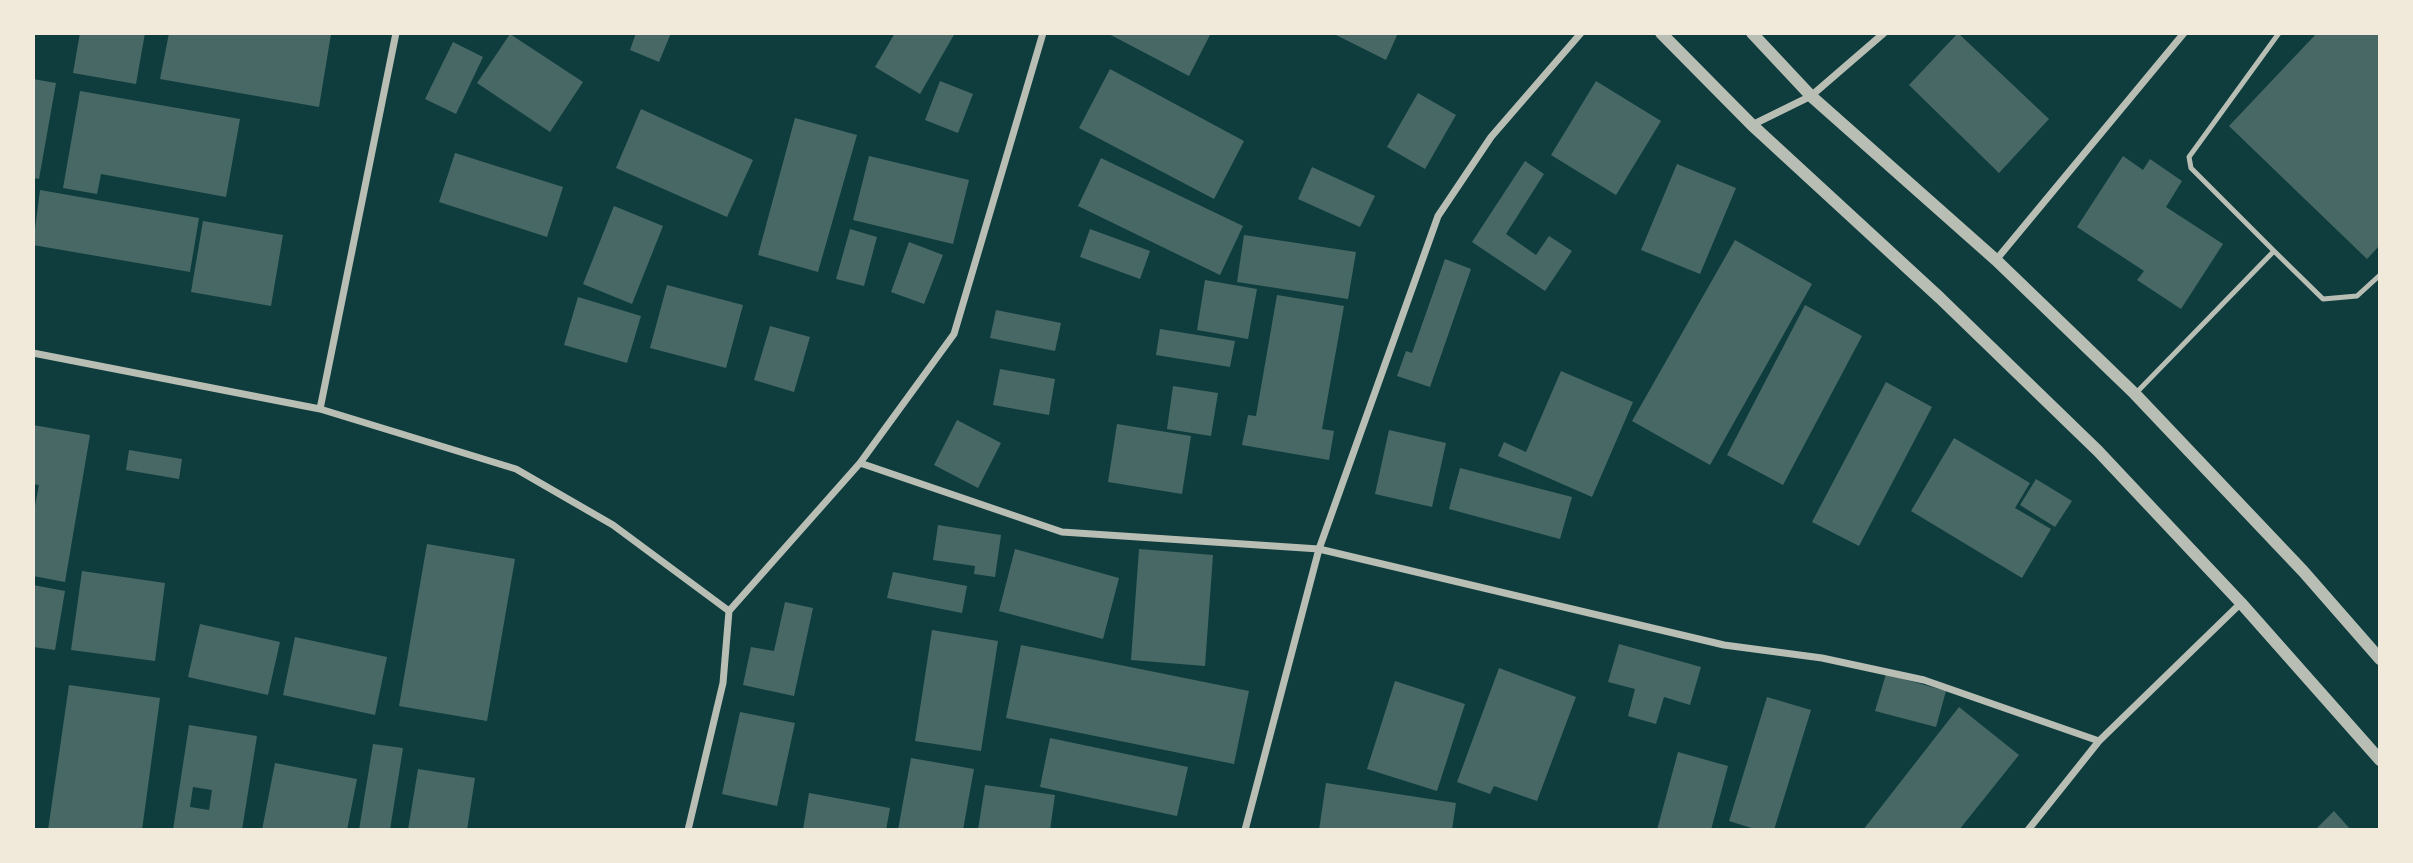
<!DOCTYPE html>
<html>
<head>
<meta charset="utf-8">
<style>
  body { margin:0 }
  #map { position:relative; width:2413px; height:863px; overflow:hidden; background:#0f3d3e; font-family:"Source Sans 3",sans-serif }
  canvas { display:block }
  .frame { position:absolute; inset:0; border:35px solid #f1e9da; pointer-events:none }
</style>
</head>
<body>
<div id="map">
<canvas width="2413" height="863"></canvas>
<div class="frame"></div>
</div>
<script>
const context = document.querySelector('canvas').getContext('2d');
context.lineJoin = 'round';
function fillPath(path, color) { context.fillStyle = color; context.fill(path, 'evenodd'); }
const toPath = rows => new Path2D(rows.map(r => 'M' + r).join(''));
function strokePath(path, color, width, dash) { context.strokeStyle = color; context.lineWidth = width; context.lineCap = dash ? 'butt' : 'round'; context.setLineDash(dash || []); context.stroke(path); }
const building = toPath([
  [80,33,145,33,136,84,73,73],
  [169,33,331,34,319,107,160,79],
  [636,33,671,33,659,62,630,50],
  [895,33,955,33,920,94,875,67],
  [1107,33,1211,33,1189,76],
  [1332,33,1398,33,1386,60],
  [1958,33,2049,119,1999,173,1909,85],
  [2317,33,2380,33,2380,245,2367,259,2229,126],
  [510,34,583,82,550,132,477,83],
  [453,42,483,57,456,114,425,99],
  [1110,69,1244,141,1214,199,1079,128],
  [33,79,56,83,39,179,33,178],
  [940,81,973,94,958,133,925,120],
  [1596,81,1661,121,1616,195,1551,155],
  [80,91,240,119,226,197,101,174,97,194,63,188],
  [1418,93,1456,115,1425,169,1387,147],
  [641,109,753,160,727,217,616,168],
  [795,118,857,135,818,272,758,255],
  [455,153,563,187,547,237,439,202],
  [869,156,969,180,953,244,853,220],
  [2123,156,2143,170,2150,159,2182,181,2166,207,2223,244,2181,309,2137,280,2144,271,2077,227],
  [1101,158,1243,226,1220,275,1078,206],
  [1525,161,1544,174,1506,234,1536,255,1549,236,1572,251,1545,291,1472,242],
  [1677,164,1736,188,1700,274,1641,250],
  [1312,167,1375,196,1360,227,1298,199],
  [40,190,199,218,190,272,33,245],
  [614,206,663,226,632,304,583,284],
  [203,221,283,235,271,306,191,292],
  [850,229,877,237,864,286,836,279],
  [1090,229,1150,251,1140,279,1080,257],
  [1244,235,1356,252,1348,299,1237,282],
  [1735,240,1812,284,1710,465,1632,421],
  [909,242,943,255,924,304,891,292],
  [1445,259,1471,269,1430,387,1397,376,1406,351,1412,353],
  [1205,280,1257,289,1248,339,1197,330],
  [667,285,743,305,726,368,650,348],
  [1277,295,1344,306,1322,429,1334,431,1329,460,1242,445,1248,415,1256,416],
  [578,297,641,316,627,363,564,345],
  [1805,305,1862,336,1783,485,1727,455],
  [996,310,1061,323,1055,351,990,338],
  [770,326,810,337,794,392,754,380],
  [1160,329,1235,341,1230,367,1156,355],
  [1000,369,1055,379,1049,415,993,405],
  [1561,371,1633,402,1592,497,1498,456,1504,442,1526,452],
  [1886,382,1932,407,1859,546,1812,522],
  [1173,386,1218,393,1211,436,1167,429],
  [957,420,1001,443,978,488,934,465],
  [1117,424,1191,436,1182,494,1108,482],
  [33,425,90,435,65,582,33,576,33,516,39,485,33,484],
  [1389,430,1446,443,1432,507,1375,494],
  [1954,438,2030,483,2015,508,2051,529,2022,578,1911,511],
  [129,450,182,459,179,479,126,470],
  [1460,468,1572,497,1560,539,1449,509],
  [2036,479,2072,501,2055,527,2020,505],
  [938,525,1001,535,995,577,974,574,975,566,933,560],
  [427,544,515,559,487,721,399,706],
  [1015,549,1119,578,1103,639,999,611],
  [1139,549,1213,555,1205,666,1131,660],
  [82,571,165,583,155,661,71,650],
  [893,572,967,586,962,613,887,598],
  [33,585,65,591,55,650,33,647],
  [785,602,813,608,794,696,743,685,751,647,774,651],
  [200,624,280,642,268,695,188,677],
  [932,630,998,641,981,751,915,741],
  [295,637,387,657,375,715,283,695],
  [1619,644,1701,667,1690,705,1664,697,1656,724,1628,716,1635,689,1608,682],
  [1021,645,1249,691,1234,764,1006,718],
  [1499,668,1576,697,1537,801,1494,786,1490,794,1457,782],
  [1886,674,1946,691,1936,727,1875,711],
  [1395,681,1465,704,1437,791,1367,769],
  [69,685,160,698,142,830,48,830],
  [1767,697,1811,710,1774,830,1758,830,1729,821],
  [1959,707,2019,755,1959,830,1863,830],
  [740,712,795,723,777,806,722,794],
  [189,725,257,736,242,830,173,830],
  [193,787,212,790,209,810,190,807],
  [1050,738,1188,767,1177,816,1040,787],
  [373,744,403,748,390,830,359,830],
  [1678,752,1728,766,1711,830,1657,830],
  [911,758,974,769,963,830,898,830],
  [275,763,357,779,347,830,262,830],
  [418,769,475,778,467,830,408,830],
  [1326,783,1456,803,1452,830,1319,830],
  [985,785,1055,795,1050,830,978,830],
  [809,793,890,808,886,830,803,830],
  [2334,811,2351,830,2315,830]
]);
const service = toPath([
  [2274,251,2323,299,2357,296,2380,275],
  [2135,394,2274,251,2191,168,2189,157,2279,33]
]);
const minor = toPath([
  [1752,125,1811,96,1884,33],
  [1996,260,2184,33],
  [33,353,320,409,516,469,613,525,729,611],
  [320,409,396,33],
  [860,463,1062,532,1319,549,1724,645,1822,658,1924,680,2099,741],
  [688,830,723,683,729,611,860,463,954,334,1043,33],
  [1245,830,1319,549,1438,216,1491,137,1581,33],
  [2028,830,2099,741,2241,603]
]);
const tertiary = toPath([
  [1661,33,1752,125,1940,298,2098,451,2241,603,2380,760],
  [1752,33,1811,96,1996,260,2135,394,2303,571,2380,659]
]);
fillPath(building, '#486865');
strokePath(service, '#b8beb3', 5);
strokePath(minor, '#b8beb3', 7);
strokePath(tertiary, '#b8beb3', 12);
</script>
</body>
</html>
